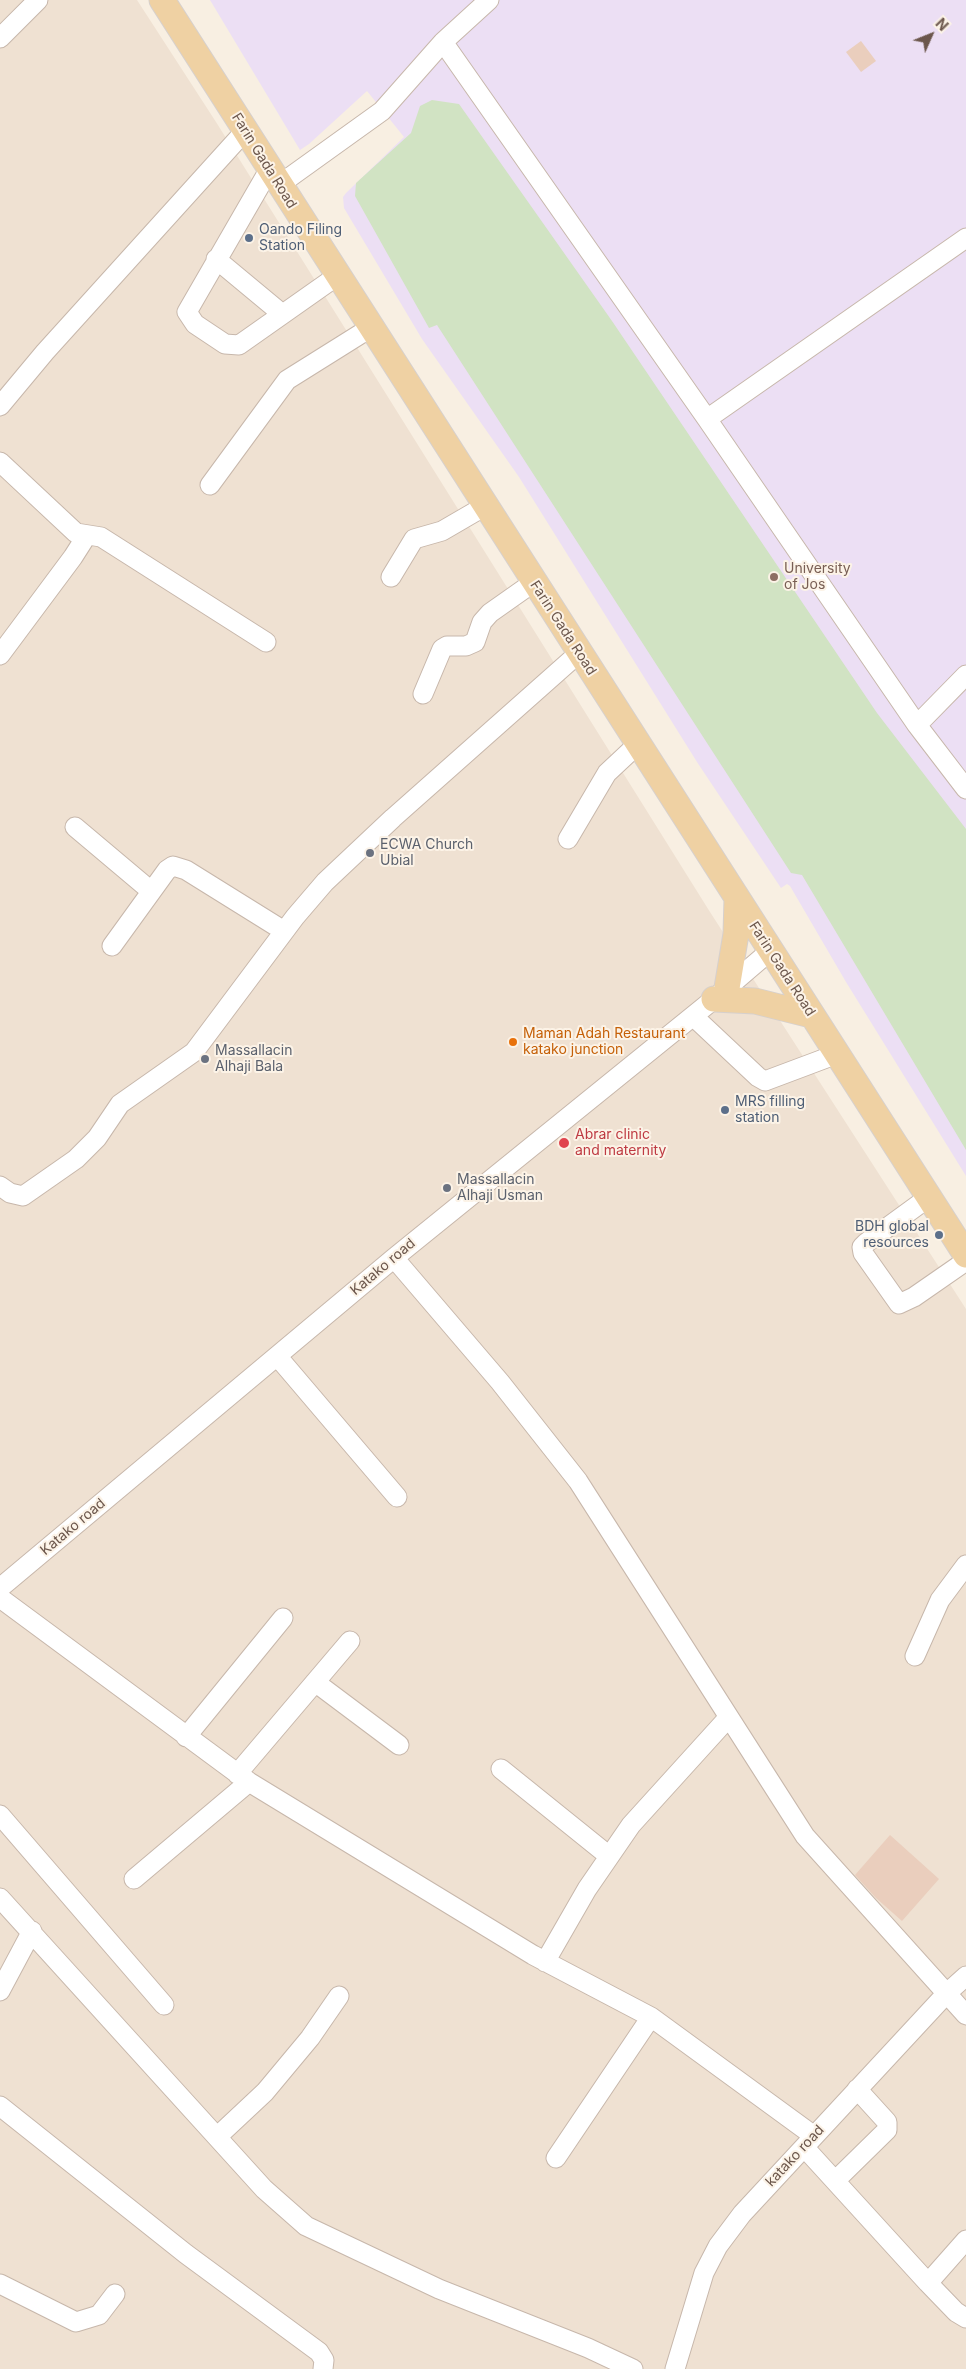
<!DOCTYPE html>
<html>
<head>
<meta charset="utf-8">
<style>
  body { margin:0 }
  #map { position:relative; width:966px; height:2369px; overflow:hidden; background:#f8efe2; font-family:Inter,sans-serif }
  canvas { display:block }
  .north { position:absolute; left:906px; top:10px; width:50px; height:50px; -webkit-text-stroke:4px #fcf3e7; paint-order:stroke; rotate:46deg; font-size:14px; font-weight:700; line-height:20px; text-align:center; color:#6c574c }
  .north::after { content:''; display:block; margin:auto; width:18px; height:22px; background:#6c574c; clip-path:polygon(50% 0,100% 100%,50% 72%,0 100%) }
</style>
</head>
<body>
<div id="map">
<canvas width="966" height="2369"></canvas>
<div class="north">N</div>
</div>
<script>
const context = document.querySelector('canvas').getContext('2d');
context.lineJoin = 'round';
function fillPath(path, color) { context.fillStyle = color; context.fill(path, 'evenodd'); }
const toPath = rows => new Path2D(rows.map(r => 'M' + r).join(''));
function strokePath(path, color, width, dash) { context.strokeStyle = color; context.lineWidth = width; context.lineCap = dash ? 'butt' : 'round'; context.setLineDash(dash || []); context.stroke(path); }
function drawText(font, color, halo, rows, align = 'center') {
  context.font = font + ' Inter,sans-serif'; context.lineWidth = 4; context.setLineDash([]); context.textBaseline = 'middle'; context.strokeStyle = halo; context.fillStyle = color; for (const [text, x, y, turn = 0] of rows) {
    context.save(); context.translate(x, y); context.rotate((+turn || 0) * Math.PI / 180); context.textAlign = isNaN(turn) ? turn : align; if (halo) context.strokeText(text, 0, 0); context.fillText(text, 0, 0); context.restore();
  }
}
const residential = toPath([
  [0,0,137,0,216,122,710,912,966,1309,966,2369,0,2369]
]);
const education = toPath([
  [210,0,966,0,966,1176,846,982,790,886,787,884,781,888,697,762,519,477,422,339,344,208,343,197,346,193,404,137,367,91,309,144,300,150]
]);
const green = toPath([
  [432,100,459,104,612,321,877,713,966,829,966,1150,802,875,791,873,437,325,429,328,355,196,356,183,411,133,420,106]
]);
const building = toPath([
  [861,41,876,61,861,72,846,52],
  [890,1835,939,1879,902,1921,876,1898,855,1875]
]);
const minor = toPath([
  [0,38,38,0],
  [443,42,707,419,917,725,966,789],
  [269,170,187,312,195,324,225,344,239,345,337,276],
  [279,185,382,111,443,42,489,0],
  [216,259,281,313],
  [0,406,45,352,245,131],
  [707,419,966,238],
  [0,462,76,533,101,537,266,642],
  [210,485,287,380,370,328],
  [391,577,414,539,442,531,485,506],
  [0,655,73,557,87,535],
  [423,694,442,649,447,646,466,646,475,642,482,622,490,613,534,582],
  [917,725,966,675],
  [75,827,151,891],
  [568,839,607,773,638,744],
  [112,946,167,870,173,866,186,870,284,931],
  [693,1016,758,1077,765,1081,837,1054],
  [0,1186,10,1193,23,1196,76,1159,97,1138,120,1104,194,1052,295,917,325,882,393,818,579,653],
  [929,1197,866,1243,862,1247,863,1253,899,1304,914,1297,966,1261],
  [394,1258,500,1382,578,1481,805,1836,966,2015],
  [277,1356,397,1497],
  [0,1588,394,1258,714,999,770,951],
  [0,1598,249,1782,533,1955,651,2017,814,2136],
  [915,1656,940,1600,966,1565],
  [315,1682,399,1745],
  [186,1737,283,1618],
  [501,1769,609,1856],
  [237,1774,350,1641],
  [0,1815,164,2005],
  [134,1879,249,1782],
  [0,1898,264,2189,306,2226,439,2289,588,2348,633,2369],
  [545,1962,587,1889,631,1825,728,1718],
  [0,1991,32,1931],
  [0,2106,186,2254,319,2352,324,2360,323,2369],
  [218,2136,265,2092,310,2038,339,1996],
  [804,2147,928,2283,956,2312,966,2318],
  [556,2158,651,2017],
  [835,2181,887,2130,887,2122,857,2089],
  [928,2283,966,2240],
  [0,2284,76,2322,99,2315,115,2294],
  [675,2369,704,2273,718,2246,742,2214,947,1993,966,1976]
]);
const major = toPath([
  [162,0,966,1255],
  [727,988,736,934,737,898],
  [714,999,755,1001,811,1015]
]);
const markers = [
  [249,238,5,"#5c6f8a"],
  [774,577,5,"#8d6e63"],
  [370,853,5,"#6b7280"],
  [513,1042,5,"#e8710a"],
  [205,1059,5,"#6b7280"],
  [725,1110,5,"#5c6f8a"],
  [564,1143,6,"#e0444e"],
  [447,1188,5,"#6b7280"],
  [939,1235,5,"#5c6f8a"]
];
const streetNames = [
  ["Farin Gada Road",264,161,58],
  ["Farin Gada Road",563,628,57],
  ["Farin Gada Road",782,969,57],
  ["Katako road",383,1267,-40],
  ["Katako road",73,1527,-40],
  ["katako road",795,2156,-47]
];
const serviceNames = [
  ["Oando Filing",259,230],
  ["Station",259,246],
  ["MRS filling",735,1102],
  ["station",735,1118],
  ["BDH global",929,1227,"right"],
  ["resources",929,1243,"right"]
];
const educationNames = [
  ["University",784,569],
  ["of Jos",784,585]
];
const worshipNames = [
  ["ECWA Church",380,845],
  ["Ubial",380,861],
  ["Massallacin",215,1051],
  ["Alhaji Bala",215,1067],
  ["Massallacin",457,1180],
  ["Alhaji Usman",457,1196]
];
const foodNames = [
  ["Maman Adah Restaurant",523,1034],
  ["katako junction",523,1050]
];
const healthNames = [
  ["Abrar clinic",575,1135],
  ["and maternity",575,1151]
];
fillPath(residential, '#efe1d2');
fillPath(education, '#ecdff4');
fillPath(green, '#d1e3c3');
fillPath(building, '#eacebd');
strokePath(minor, '#c7b7ab', 21);
strokePath(major, '#d6d0cd', 27);
strokePath(minor, '#fff', 19);
strokePath(major, '#efd1a3', 25);
for (const [x, y, r, color] of markers) { const dot = new Path2D(); dot.arc(x, y, r, 0, 2 * Math.PI); context.fillStyle = color; context.fill(dot); strokePath(dot, '#fcf3e7', 2); }
drawText('14px', '#6c574c', '#fcf3e7', streetNames);
drawText('14px', '#4e5e75', '#fcf3e7', serviceNames, 'left');
drawText('14px', '#785e54', '#fcf3e7', educationNames, 'left');
drawText('14px', '#5b616d', '#fcf3e7', worshipNames, 'left');
drawText('14px', '#c56008', '#fcf3e7', foodNames, 'left');
drawText('14px', '#be3a42', '#fcf3e7', healthNames, 'left');
</script>
</body>
</html>
